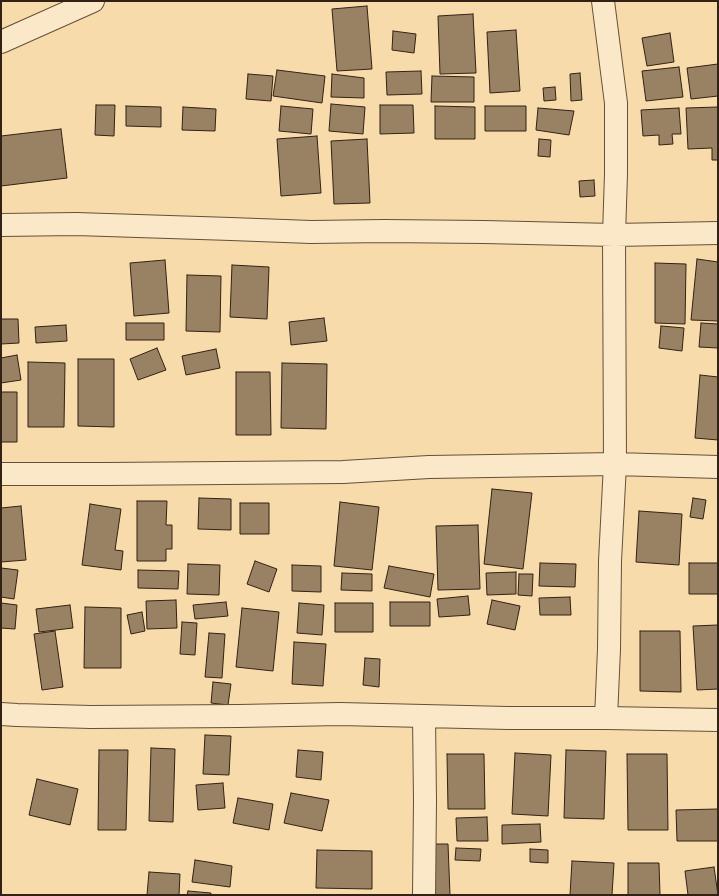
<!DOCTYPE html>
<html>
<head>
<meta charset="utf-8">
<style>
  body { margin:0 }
  #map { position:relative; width:719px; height:896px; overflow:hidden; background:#f7dbab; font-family:"IM FELL Great Primer",serif }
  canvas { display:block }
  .frame { position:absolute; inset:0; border:2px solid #332114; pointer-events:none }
</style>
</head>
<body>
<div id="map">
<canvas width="719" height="896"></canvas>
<div class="frame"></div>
</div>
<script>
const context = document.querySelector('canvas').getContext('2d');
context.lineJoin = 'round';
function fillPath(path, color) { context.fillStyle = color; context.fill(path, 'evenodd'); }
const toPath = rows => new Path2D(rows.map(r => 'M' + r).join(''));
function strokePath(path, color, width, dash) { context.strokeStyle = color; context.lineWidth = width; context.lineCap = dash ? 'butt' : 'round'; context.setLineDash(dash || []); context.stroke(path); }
const building = toPath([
  [367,6,372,69,337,71,332,9,367,6],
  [473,14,476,73,440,74,438,16,473,14],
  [516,30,520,91,490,93,487,32,516,30],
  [393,31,416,34,414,53,392,50,393,31],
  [670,33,674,62,647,66,642,38,670,33],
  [718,64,718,96,691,99,687,68,718,64],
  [679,67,683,97,646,101,642,71,679,67],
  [277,70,325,76,322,103,273,96,277,70],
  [421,71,422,94,387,95,386,72,421,71],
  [580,73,582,100,571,101,570,74,580,73],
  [248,74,273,76,271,101,246,99,248,74],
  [332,74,364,78,364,98,331,97,332,74],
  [432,76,474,77,474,102,431,102,432,76],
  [555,87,556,100,544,101,543,88,555,87],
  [331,104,365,107,363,134,329,131,331,104],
  [96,105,115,105,114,136,95,135,96,105],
  [380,105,413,105,414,133,380,134,380,105],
  [126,106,161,107,161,127,126,126,126,106],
  [281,106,313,109,311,134,279,131,281,106],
  [435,106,475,107,475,139,435,139,435,106],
  [485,106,526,106,526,131,485,131,485,106],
  [183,107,216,109,215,131,182,130,183,107],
  [718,107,718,160,712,160,712,148,688,149,686,108,718,107],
  [538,108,574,111,569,135,536,130,538,108],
  [679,108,681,134,672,134,673,144,659,145,659,135,643,136,641,110,679,108],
  [61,129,67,178,1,186,1,136,61,129],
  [317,136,321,193,281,196,277,139,317,136],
  [367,139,370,203,334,204,331,141,367,139],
  [539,139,551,140,550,157,538,156,539,139],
  [594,180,595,196,580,197,579,181,594,180],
  [697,259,718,262,718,321,691,320,697,259],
  [165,260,169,313,134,316,130,263,165,260],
  [655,263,686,264,685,324,655,323,655,263],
  [232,265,269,267,267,319,230,317,232,265],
  [187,275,221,276,220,332,186,331,187,275],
  [324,318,327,341,291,345,289,322,324,318],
  [1,319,18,319,19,343,1,344,1,319],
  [126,323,164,323,164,340,126,340,126,323],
  [701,323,718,324,718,348,699,347,701,323],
  [66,325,67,341,36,343,35,327,66,325],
  [661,326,684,328,682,351,659,348,661,326],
  [157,348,166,370,138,380,130,359,157,348],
  [216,349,220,368,186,375,182,356,216,349],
  [17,355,21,380,1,383,1,358,17,355],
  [78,359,114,359,114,427,78,426,78,359],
  [28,362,65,363,64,427,28,427,28,362],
  [282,363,327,364,326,429,281,428,282,363],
  [236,372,270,372,271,435,236,435,236,372],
  [700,375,718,377,718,440,695,438,700,375],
  [1,392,17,392,17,442,1,442,1,392],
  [492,489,532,493,523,569,484,564,492,489],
  [199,498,231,499,231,530,198,529,199,498],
  [693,498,706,500,703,519,690,517,693,498],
  [137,501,167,501,166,525,172,525,172,549,166,549,166,561,137,561,137,501],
  [340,502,379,507,372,570,334,566,340,502],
  [240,503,269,503,269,534,240,534,240,503],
  [90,504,121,509,115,550,123,551,121,570,82,565,90,504],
  [21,506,26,560,1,562,1,508,21,506],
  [639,511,682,514,679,565,636,562,639,511],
  [478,525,480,589,438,590,436,526,478,525],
  [255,561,277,569,269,592,247,584,255,561],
  [540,563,576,564,575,587,539,586,540,563],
  [689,563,718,563,718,594,689,594,689,563],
  [188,564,220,565,219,595,187,594,188,564],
  [292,565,321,566,321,592,292,591,292,565],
  [389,566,434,574,430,597,384,588,389,566],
  [1,568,18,570,14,599,1,597,1,568],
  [138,570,179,571,178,589,138,588,138,570],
  [516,572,516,594,487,595,486,573,516,572],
  [342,573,372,574,372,591,341,590,342,573],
  [519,574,533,574,532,596,518,595,519,574],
  [468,596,470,615,439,617,437,599,468,596],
  [570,597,571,615,540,615,539,598,570,597],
  [176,600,177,628,147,629,146,601,176,600],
  [492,600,520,606,515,630,487,624,492,600],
  [226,602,228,616,195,619,193,605,226,602],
  [390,602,430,602,430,626,390,626,390,602],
  [1,603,17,605,15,629,1,628,1,603],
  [299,603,324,605,322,635,297,633,299,603],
  [335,603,373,603,373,632,335,632,335,603],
  [70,605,73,628,39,632,36,609,70,605],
  [85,607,121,608,121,668,84,668,85,607],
  [242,608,279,612,273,671,236,667,242,608],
  [142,612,145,631,131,634,127,615,142,612],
  [182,622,197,623,195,655,180,654,182,622],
  [718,625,718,689,697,690,693,626,718,625],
  [55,631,63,687,42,690,34,634,55,631],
  [640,631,680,631,681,692,640,691,640,631],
  [209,633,225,634,222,678,205,677,209,633],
  [294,642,326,644,323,686,292,684,294,642],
  [365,658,380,659,379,687,363,685,365,658],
  [213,682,231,684,228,705,211,703,213,682],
  [205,735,231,736,229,775,203,774,205,735],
  [151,748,175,749,173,822,149,821,151,748],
  [99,750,128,750,126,830,98,830,99,750],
  [298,750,323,752,321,780,296,777,298,750],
  [566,750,606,751,604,819,564,818,566,750],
  [515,753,551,755,548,816,512,814,515,753],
  [447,754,484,754,485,809,448,809,447,754],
  [627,754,667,754,668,830,628,830,627,754],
  [37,779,78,789,70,825,29,815,37,779],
  [223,783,225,808,198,810,196,785,223,783],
  [291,793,329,800,322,831,284,823,291,793],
  [238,798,273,804,269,830,233,823,238,798],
  [718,809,718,841,677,841,676,810,718,809],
  [487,817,488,841,457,841,456,818,487,817],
  [540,824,541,842,502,844,502,825,540,824],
  [424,844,448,844,450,895,432,895,424,844],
  [456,848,481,849,480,861,455,860,456,848],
  [530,849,548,850,548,863,530,862,530,849],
  [317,850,372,851,372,889,316,888,317,850],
  [195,860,232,866,230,887,192,882,195,860],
  [572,861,614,863,612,895,570,895,572,861],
  [628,863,659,863,660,895,628,895,628,863],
  [714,867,718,895,688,895,685,871,714,867],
  [149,872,180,874,179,895,147,895,149,872],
  [188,891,211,893,211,895,187,895,188,891]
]);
const minor = toPath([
  [603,1,616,103,616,174,614,235,615,464,610,561,609,649,606,718],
  [1,42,93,1],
  [1,225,76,224,231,229,311,232,384,231,484,232,614,235,718,233],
  [1,474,107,474,343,472,429,467,615,464,718,467],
  [1,714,17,715,91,717,239,716,340,714,508,718,606,718,718,720],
  [424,895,425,801,424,716]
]);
fillPath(building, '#998263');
strokePath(building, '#332114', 1);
strokePath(minor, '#64503a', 24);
strokePath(minor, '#fae8c8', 22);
</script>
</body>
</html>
